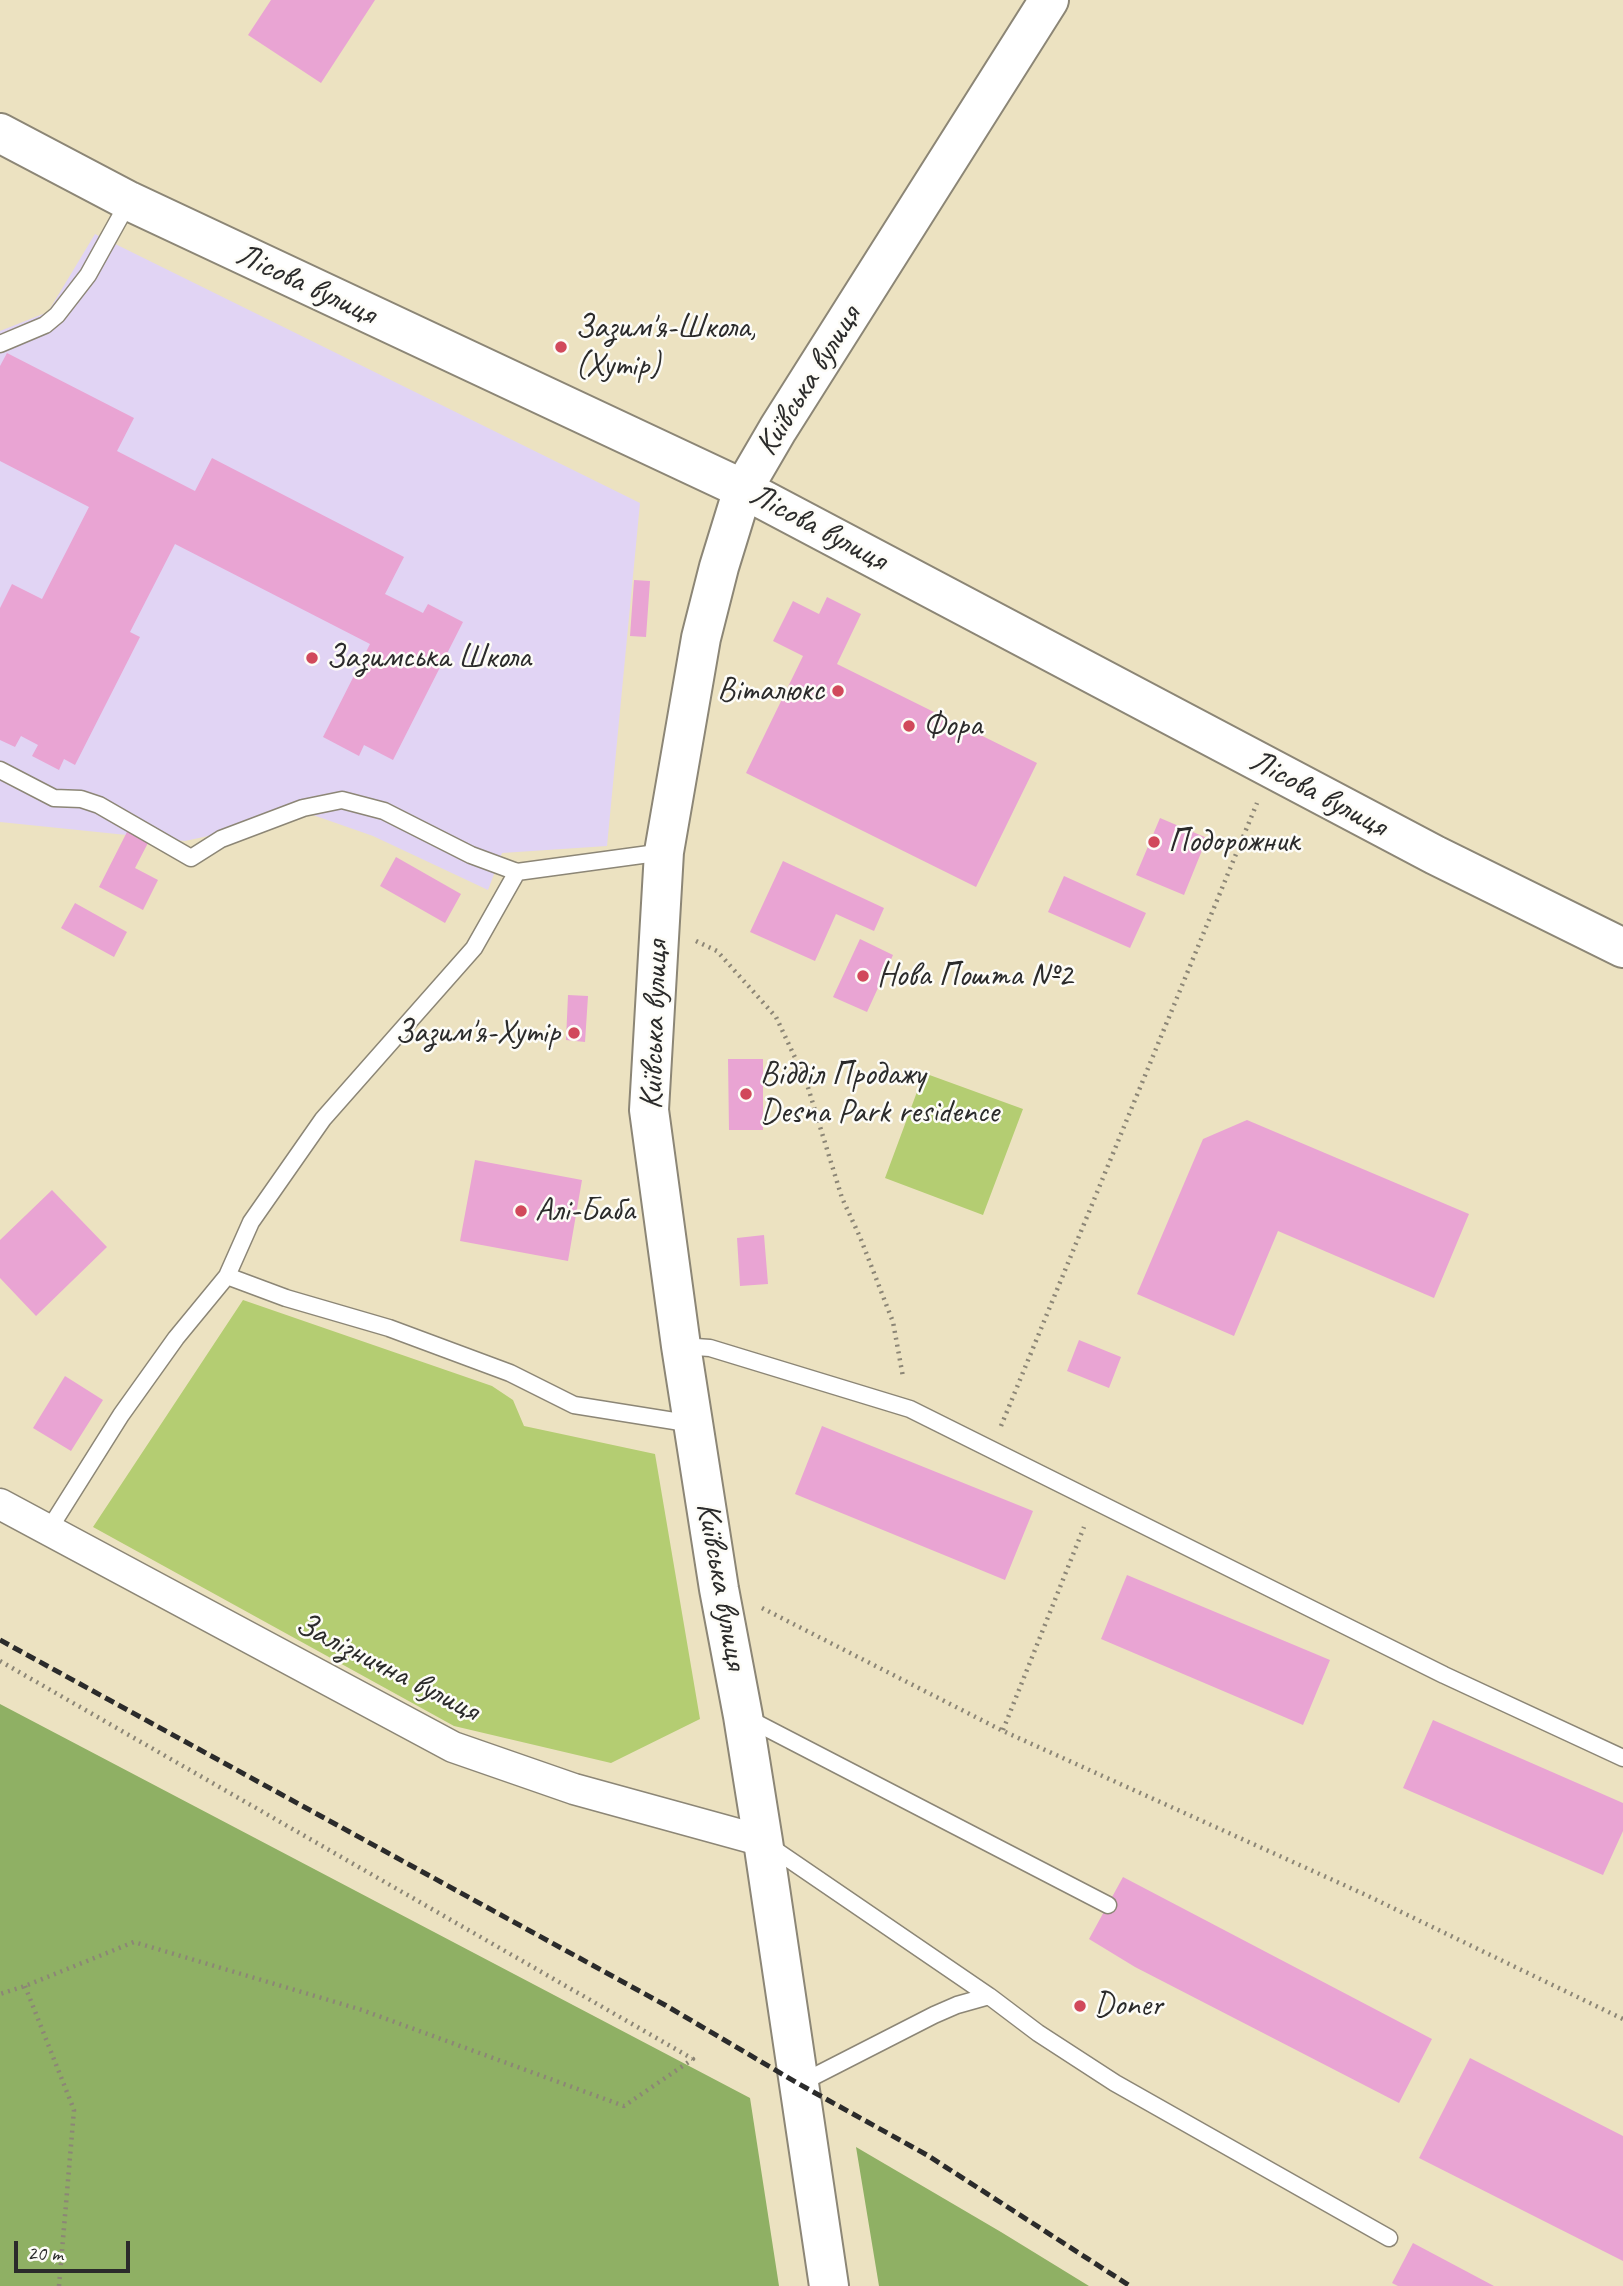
<!DOCTYPE html>
<html>
<head>
<meta charset="utf-8">
<style>
  body { margin:0 }
  #map { position:relative; width:1623px; height:2286px; overflow:hidden; background:#ece2c1; font-family:Caveat,sans-serif }
  canvas { display:block }
  .scale { position:absolute; left:14px; top:2241px; width:116px; height:32px; box-sizing:border-box; border:4px solid #2b2b2b; border-top:0; padding-left:9px; font-size:21px; line-height:24px; white-space:nowrap; color:#2b2b2b; -webkit-text-stroke:5px #fdfcf7; paint-order:stroke }
</style>
</head>
<body>
<div id="map">
<canvas width="1623" height="2286"></canvas>
<div class="scale">20 m</div>
</div>
<script>
const context = document.querySelector('canvas').getContext('2d');
context.lineJoin = 'round';
function fillPath(path, color) { context.fillStyle = color; context.fill(path, 'evenodd'); }
const toPath = rows => new Path2D(rows.map(r => 'M' + r).join(''));
function strokePath(path, color, width, dash) { context.strokeStyle = color; context.lineWidth = width; context.lineCap = dash ? 'butt' : 'round'; context.setLineDash(dash || []); context.stroke(path); }
function drawText(font, color, halo, rows, align = 'center') {
  context.font = font + ' Caveat,sans-serif'; context.lineWidth = 5; context.setLineDash([]); context.textBaseline = 'middle'; context.strokeStyle = halo; context.fillStyle = color; for (const [text, x, y, turn = 0] of rows) {
    context.save(); context.translate(x, y); context.rotate((+turn || 0) * Math.PI / 180); context.textAlign = isNaN(turn) ? turn : align; if (halo) context.strokeText(text, 0, 0); context.fillText(text, 0, 0); context.restore();
  }
}
const built = toPath([
  [95,234,640,503,607,846,502,853,488,890,373,836,310,814,185,841,0,822,0,331,48,312]
]);
const green = toPath([
  [924,1073,1023,1109,983,1215,885,1178],
  [243,1300,492,1386,513,1400,524,1426,655,1454,700,1719,611,1763,454,1726,93,1527]
]);
const forest = toPath([
  [0,1704,750,2098,779,2286,0,2286],
  [856,2147,1001,2232,1089,2286,879,2286]
]);
const building = toPath([
  [271,0,375,0,321,83,248,35],
  [7,353,134,418,117,451,195,491,212,458,404,557,385,594,423,613,428,604,463,622,393,760,364,745,359,756,323,737,370,644,175,544,130,632,140,637,75,765,64,759,59,770,32,756,38,745,21,736,15,747,0,740,0,608,12,584,42,599,89,507,0,461,0,366],
  [634,580,650,581,646,637,630,636],
  [827,597,861,614,837,664,1037,763,976,887,746,773,803,656,773,641,793,601,819,614],
  [1160,818,1207,838,1184,895,1136,875],
  [128,830,149,841,135,868,158,880,143,910,99,887],
  [396,857,461,894,445,923,380,886],
  [783,861,884,908,874,931,836,914,815,961,750,932],
  [1064,876,1146,913,1130,948,1048,912],
  [75,903,127,932,114,957,61,928],
  [860,939,893,955,867,1012,833,997],
  [568,995,588,996,585,1042,566,1040],
  [728,1059,763,1059,763,1130,729,1130],
  [1247,1120,1469,1214,1434,1298,1278,1231,1234,1336,1137,1294,1203,1139],
  [475,1160,582,1180,568,1261,460,1241],
  [52,1190,107,1247,36,1316,0,1278,0,1240],
  [764,1235,768,1284,740,1286,737,1238],
  [1079,1340,1121,1357,1109,1388,1067,1371],
  [65,1376,103,1400,71,1451,33,1428],
  [822,1426,1033,1511,1005,1580,795,1494],
  [1127,1575,1330,1660,1303,1725,1101,1639],
  [1433,1720,1623,1803,1623,1831,1603,1875,1403,1788],
  [1123,1877,1432,2039,1399,2103,1135,1967,1089,1939],
  [1470,2058,1623,2136,1623,2261,1419,2158],
  [1413,2243,1494,2286,1398,2286,1392,2283]
]);
const path = toPath([
  [696,941,717,951,776,1017,806,1081,842,1198,860,1237,893,1322,903,1377],
  [1001,1426,1257,803],
  [762,1608,1003,1731,1366,1895,1623,2019],
  [0,1661,693,2059,624,2106,362,2010,134,1942,25,1986,0,1994],
  [1003,1730,1084,1527],
  [25,1986,74,2110,59,2286]
]);
const lane = toPath([
  [0,344,45,325,57,315,88,275,129,201],
  [0,770,54,798,81,799,99,805,191,858,221,839,303,808,342,800,384,811,471,855,517,872],
  [227,1276,286,1298,389,1328,510,1373,574,1405,693,1424],
  [681,1346,710,1348,910,1409,1444,1675,1623,1758],
  [48,1531,121,1415,176,1338,227,1276,251,1222,323,1119,474,948,517,872,664,852],
  [747,1718,1108,1905],
  [768,1845,989,1996,1038,2033,1115,2083,1389,2238],
  [799,2084,934,2015,957,2005,989,1996]
]);
const street = toPath([
  [0,1504,453,1747,574,1789,763,1841]
]);
const secondary = toPath([
  [0,133,129,201,743,489,1435,855,1623,948],
  [829,2286,763,1841,743,1716,719,1589,681,1346,649,1110,664,852,701,638,719,567,743,489,778,429,1049,0]
]);
const rail = toPath([
  [0,1640,665,2005,799,2084,927,2155,1130,2286]
]);
const markers = [
  [561,347,7,"#d1495b"],
  [312,658,7,"#d1495b"],
  [838,691,7,"#d1495b"],
  [909,726,7,"#d1495b"],
  [1154,842,7,"#d1495b"],
  [863,976,7,"#d1495b"],
  [574,1033,7,"#d1495b"],
  [746,1094,7,"#d1495b"],
  [521,1211,7,"#d1495b"],
  [1080,2006,7,"#d1495b"]
];
const streetNames = [
  ["Лісова вулиця",306,285,25],
  ["Київська вулиця",809,381,-58],
  ["Лісова вулиця",818,528,28],
  ["Лісова вулиця",1318,794,28],
  ["Київська вулиця",655,1025,-88],
  ["Київська вулиця",721,1586,80],
  ["Залізнична вулиця",387,1668,27]
];
const poiNames = [
  ["Зазим'я-Школа,",575,328],
  ["(Хутір)",575,366],
  ["Зазимська Школа",326,658],
  ["Віталюкс",824,691,"right"],
  ["Фора",923,726],
  ["Подорожник",1168,842],
  ["Нова Пошта №2",877,976],
  ["Зазим'я-Хутір",560,1033,"right"],
  ["Відділ Продажу",760,1075],
  ["Desna Park residence",760,1113],
  ["Алі-Баба",535,1211],
  ["Doner",1094,2006]
];
fillPath(built, '#e1d4f4');
fillPath(green, '#b4cd72');
fillPath(forest, '#8fb064');
fillPath(building, '#e9a4d3');
strokePath(lane, '#8c8676', 19);
strokePath(street, '#8c8676', 33);
strokePath(secondary, '#8c8676', 42);
strokePath(path, '#8c8676', 4.5, [2, 5]);
strokePath(lane, '#fff', 16);
strokePath(street, '#fff', 30);
strokePath(secondary, '#fff', 38);
strokePath(rail, '#2b2b2b', 5, [10, 5]);
for (const [x, y, r, color] of markers) { const dot = new Path2D(); dot.arc(x, y, r, 0, 2 * Math.PI); context.fillStyle = color; context.fill(dot); strokePath(dot, '#fdfcf7', 2.5); }
drawText('33px', '#2b2b2b', '#fdfcf7', streetNames);
drawText('33px', '#2b2b2b', '#fdfcf7', poiNames, 'left');
</script>
</body>
</html>
